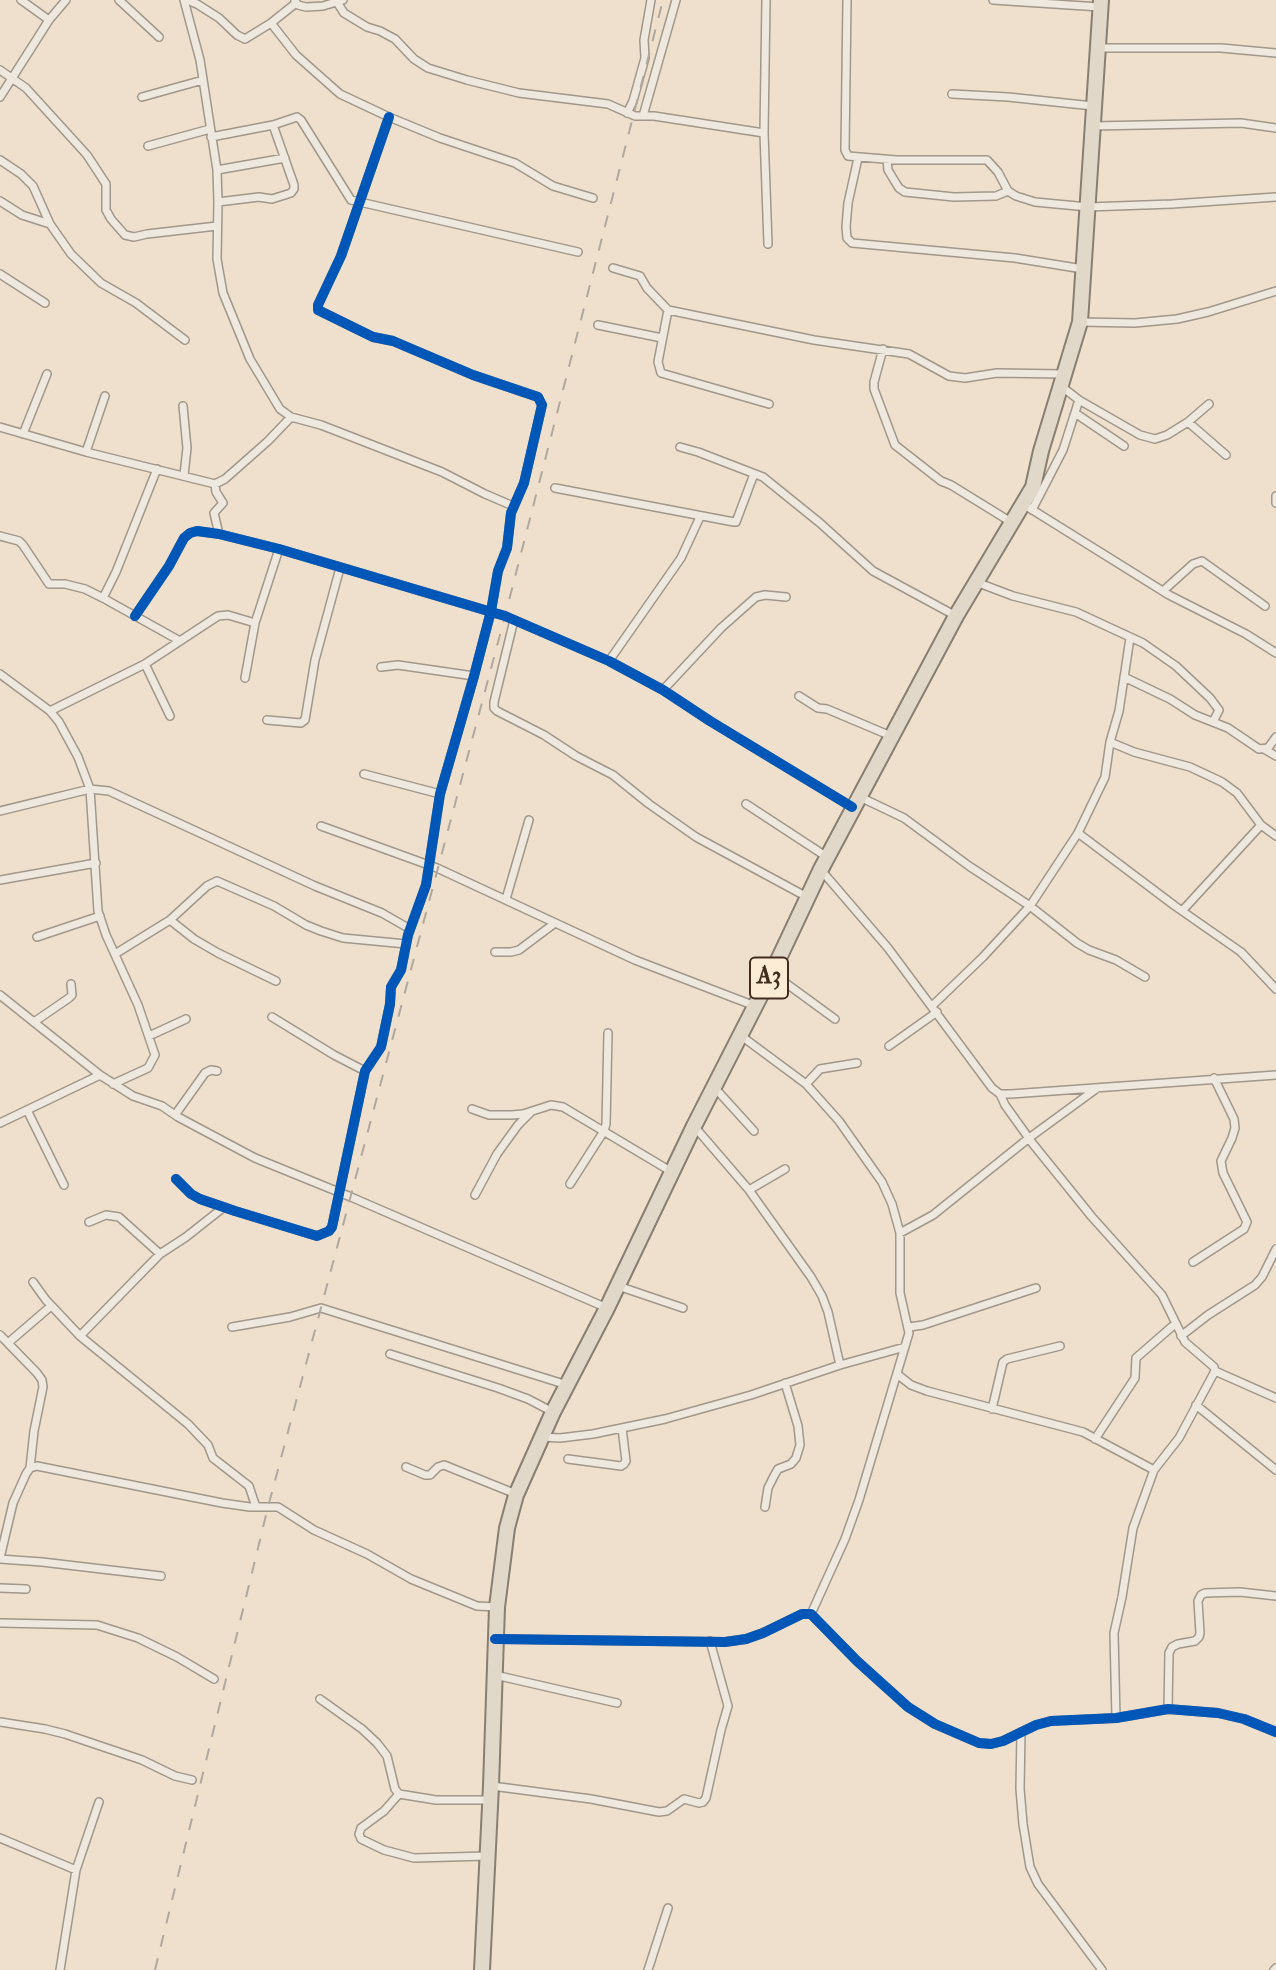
<!DOCTYPE html>
<html>
<head>
<meta charset="utf-8">
<style>
  body { margin:0 }
  canvas { display:block; background:#eee0cc }
</style>
</head>
<body>
<canvas width="1276" height="1970"></canvas>
<script>
const context = document.querySelector('canvas').getContext('2d');
context.lineJoin = 'round';
const toPath = rows => new Path2D(rows.map(r => 'M' + r).join(''));
function strokePath(path, color, width, dash) { context.strokeStyle = color; context.lineWidth = width; context.lineCap = dash ? 'butt' : 'round'; context.setLineDash(dash || []); context.stroke(path); }
function drawText(font, color, halo, rows, align = 'center') {
  context.font = font + ' "IM FELL Double Pica",serif'; context.lineWidth = 6; context.setLineDash([]); context.textBaseline = 'middle'; context.strokeStyle = halo; context.fillStyle = color; for (const [text, x, y, turn = 0] of rows) {
    context.save(); context.translate(x, y); context.rotate((+turn || 0) * Math.PI / 180); context.textAlign = isNaN(turn) ? turn : align; if (halo) context.strokeText(text, 0, 0); context.fillText(text, 0, 0); context.restore();
  }
}
const street = toPath([
  [21,0,49,20],
  [119,0,159,37],
  [184,0,200,60,217,170,218,202,217,259,223,293,250,359,280,409,291,417,321,425,442,472,485,494,513,506],
  [187,0,197,4,219,18,237,35,245,39,271,23,296,3],
  [766,0,764,133,768,244],
  [847,0,845,150,848,156,896,160,987,160,998,172,1008,191,1016,196,1035,202,1088,207,1172,204,1276,197],
  [993,0,1100,7],
  [295,1,298,5,306,7,323,6,343,0],
  [337,2,344,13,367,27,380,31,395,39,414,59,428,68,467,80,519,93,608,104,635,116,654,116,764,133],
  [271,23,296,55,340,94,389,117,440,138,515,163,553,186,593,198],
  [1099,48,1221,48,1276,53],
  [0,70,26,88,87,155,106,184,106,210,111,219,125,235,134,237,147,234,217,226],
  [952,94,1008,97,1093,106],
  [0,97,49,20,66,0],
  [142,97,203,80],
  [627,113,633,101,645,58,644,40,651,0],
  [643,116,676,0],
  [1093,126,1241,123,1276,128],
  [211,137,273,125,297,117,301,120,351,200,578,252],
  [148,146,210,129],
  [858,158,848,203,846,227,847,238,852,243,1015,258,1083,269],
  [0,160,21,174,33,186,50,224,71,254,101,283,136,303,185,340],
  [887,160,888,170,894,180,899,188,905,192,954,197,996,196,1008,191],
  [217,170,285,158],
  [0,201,22,215,50,224],
  [218,202,259,197,272,199,291,193,294,189,294,185,273,125],
  [613,268,640,276,647,288,668,310,814,340,909,354,949,376,965,378,997,373,1064,374],
  [0,274,45,303],
  [668,310,658,362,661,373,769,404],
  [1080,322,1135,323,1177,319,1208,312,1276,291],
  [598,325,662,338],
  [883,349,874,382,874,389,895,445,941,481,951,485,1011,522],
  [1061,386,1079,400,1140,435,1155,439,1167,435,1188,422,1209,404],
  [183,406,187,448,184,475],
  [1075,413,1124,446],
  [1188,422,1226,455],
  [0,427,86,452,215,484,225,479,268,441,291,417],
  [23,434,47,374],
  [680,447,698,452,763,477,820,523,873,571,956,616],
  [86,452,105,396],
  [215,484,216,492,223,503,214,513,219,534],
  [555,488,734,522,736,522,754,474],
  [1276,496,1276,503],
  [1023,504,1169,595,1246,634,1276,653],
  [1032,510,1063,450,1079,400],
  [0,536,19,541,23,545,49,584,65,584,85,589,103,598,180,641],
  [976,582,1013,596,1076,612,1143,643,1176,666,1210,698,1219,710,1213,722],
  [1163,591,1193,564,1202,561,1265,606],
  [103,598,116,572,157,469],
  [135,616,169,566,184,538,190,533,197,531,219,534,279,549,505,616,609,661,663,690,710,721,852,807],
  [514,620,494,702,494,708,497,711,544,735,576,756,613,775,649,804,696,837,807,897],
  [609,661,681,558,700,517],
  [145,664,170,716],
  [381,667,398,665,474,676],
  [0,674,50,711,59,722,78,757,90,789,98,911,106,935,138,1005,155,1055,148,1068,113,1084],
  [1124,677,1170,699,1195,715,1228,728,1259,749,1268,748,1276,737],
  [245,678,255,623,279,549],
  [663,690,721,628,756,597,765,595,786,597],
  [799,696,818,708,827,709,891,736],
  [50,711,145,664,218,616,228,615,255,623],
  [267,720,301,723,305,720,315,660,340,568],
  [1110,742,1134,752,1190,767,1222,782,1237,793,1261,825,1276,836],
  [1264,749,1276,756],
  [364,774,440,794],
  [860,797,904,818,969,866,1030,906,1077,943,1089,950,1116,960,1145,977],
  [746,804,827,857],
  [0,811,90,789,109,791,315,886,382,913,410,929],
  [321,826,437,868,635,960,755,1006],
  [1078,833,1175,906,1241,952,1276,989],
  [821,870,888,948,992,1088,1000,1094,1011,1094,1276,1075],
  [0,880,96,863],
  [506,899,529,820],
  [1182,911,1261,825],
  [170,920,194,939,218,953,276,981],
  [37,937,100,916],
  [495,952,511,952,519,950,555,923],
  [115,954,170,920,207,886,217,881,274,906,306,925,321,931,343,938,406,944],
  [772,973,835,1019],
  [0,995,100,1075,133,1096,162,1106,178,1117,255,1158,351,1197,607,1308],
  [932,1006,983,957,1030,906,1078,833,1105,777,1110,742,1119,711,1130,638],
  [272,1017,334,1055,365,1071],
  [34,1022,69,998,72,995,71,984],
  [740,1035,806,1084,839,1121,882,1182,892,1204,900,1233,900,1293,909,1333,859,1500,845,1539,811,1614],
  [149,1036,186,1019],
  [889,1046,937,1012],
  [806,1084,820,1069,857,1063],
  [714,1087,754,1131],
  [1000,1094,1005,1105,1033,1144,1092,1217,1162,1295,1185,1342,1214,1367,1215,1371,1276,1398],
  [472,1109,489,1115,512,1115,523,1114,551,1105,563,1107,672,1172],
  [27,1110,64,1185],
  [175,1115,205,1073,211,1070,217,1071],
  [0,1123,100,1075],
  [694,1126,749,1190,811,1277,822,1296,828,1312,840,1365],
  [176,1179,191,1194,200,1199,235,1211,317,1236,329,1231,332,1227,365,1071,381,1047,390,1004,391,987,401,970,408,935,426,885,440,794,474,676,491,611,498,571,507,548,511,513,524,483,542,405,538,397,473,375,393,341,373,337,318,310,318,305,341,256,389,117],
  [570,1184,604,1131,606,1124,608,1033],
  [749,1190,785,1169],
  [475,1195,497,1154,518,1125,531,1112],
  [89,1222,106,1215,119,1217,160,1254],
  [900,1233,933,1215,1029,1138,1096,1089],
  [1193,1262,1244,1229,1247,1222,1223,1173,1221,1161,1232,1138,1235,1128,1234,1119,1214,1078],
  [33,1282,46,1300,80,1336,188,1424,208,1445,213,1458,249,1486,256,1507],
  [618,1286,683,1308],
  [232,1327,290,1317,321,1308,567,1385],
  [909,1327,923,1325,1036,1288],
  [0,1335,37,1373,42,1380,43,1387,34,1431,30,1468],
  [80,1336,160,1254,186,1237,224,1207],
  [1181,1336,1208,1315,1255,1285,1262,1277,1276,1249],
  [8,1343,51,1306],
  [390,1354,498,1388,528,1399,553,1412],
  [897,1374,911,1385,927,1391,1083,1432,1154,1470],
  [1196,1405,1276,1470],
  [992,1409,1003,1362,1007,1359,1060,1346],
  [543,1437,560,1438,593,1434,665,1419,751,1395,840,1365,905,1347],
  [1095,1439,1135,1378,1136,1358,1175,1324],
  [568,1459,621,1466,624,1464,626,1461,622,1428],
  [406,1467,425,1475,430,1475,438,1467,444,1465,516,1494],
  [765,1507,768,1488,774,1476,778,1469,791,1464,796,1458,800,1445,798,1426,785,1383],
  [0,1558,13,1503,26,1474,30,1468,37,1466,222,1503,250,1507,278,1507,314,1530,367,1554,411,1579,477,1606,497,1607],
  [0,1559,42,1562,161,1576],
  [0,1588,26,1589],
  [0,1623,97,1625,138,1638,177,1657,214,1679],
  [495,1639,725,1642,746,1639,763,1633,802,1614,811,1614,857,1661,908,1707,935,1724,979,1743,991,1744,1003,1741,1036,1725,1051,1721,1116,1718,1168,1709,1218,1713,1244,1719,1276,1732],
  [495,1675,617,1703],
  [320,1699,362,1729,377,1743,387,1756,395,1789,399,1794],
  [1168,1709,1169,1653,1172,1647,1178,1644,1195,1641,1199,1637,1200,1633,1198,1601,1201,1595,1205,1593,1240,1592,1276,1596],
  [1116,1718,1114,1633,1122,1597,1133,1528,1154,1470,1179,1438,1215,1371],
  [0,1722,45,1729,65,1734,142,1760,175,1776,192,1780],
  [1021,1732,1020,1789,1023,1824,1030,1867,1038,1884,1102,1970],
  [492,1786,591,1799,659,1812,667,1811,684,1799,699,1803,703,1802,706,1798,721,1730,728,1706,710,1641],
  [399,1794,384,1811,361,1828,359,1834,361,1839,384,1850,414,1858,487,1856],
  [399,1794,436,1800,490,1800],
  [0,1838,76,1870],
  [60,1970,76,1870,99,1802],
  [648,1970,668,1908],
  [1274,1970,1276,1968]
]);
const highway = toPath([
  [482,1970,491,1786,497,1607,507,1528,516,1495,553,1412,607,1308,694,1126,772,973,821,869,956,616,1033,487,1041,451,1080,322,1101,0]
]);
const rail = toPath([
  [155,1970,268,1507,505,616,663,0]
]);
const cycleway = toPath([
  [135,616,169,566,184,538,190,533,197,531,219,534,279,549,505,616,609,661,663,690,710,721,852,807],
  [176,1179,191,1194,200,1199,235,1211,317,1236,329,1231,332,1227,365,1071,381,1047,390,1004,391,987,401,970,408,935,426,885,440,794,474,676,491,611,498,571,507,548,511,513,524,483,542,405,538,397,473,375,393,341,373,337,318,310,318,305,341,256,389,117],
  [495,1639,725,1642,746,1639,763,1633,802,1614,811,1614,857,1661,908,1707,935,1724,979,1743,991,1744,1003,1741,1036,1725,1051,1721,1116,1718,1168,1709,1218,1713,1244,1719,1276,1732]
]);
const shields = [
  [769,978,38]
];
const shieldNames = [
  ["A3",769,978]
];
strokePath(street, '#a1978a', 10);
strokePath(highway, '#887e72', 18);
strokePath(street, '#efe8df', 7);
strokePath(highway, '#e2d8c9', 14);
strokePath(rail, '#b0a89f', 2, [12, 12]);
strokePath(cycleway, '#0057b8', 10);
for (const [x, y, w] of shields) { const box = new Path2D(); box.roundRect(x - w / 2, y - 20.5, w, 41, 5); context.fillStyle = '#fcecd5'; context.fill(box); strokePath(box, '#412c1d', 2); }
drawText('bold 24px', '#412c1d', null, shieldNames);
</script>
</body>
</html>
